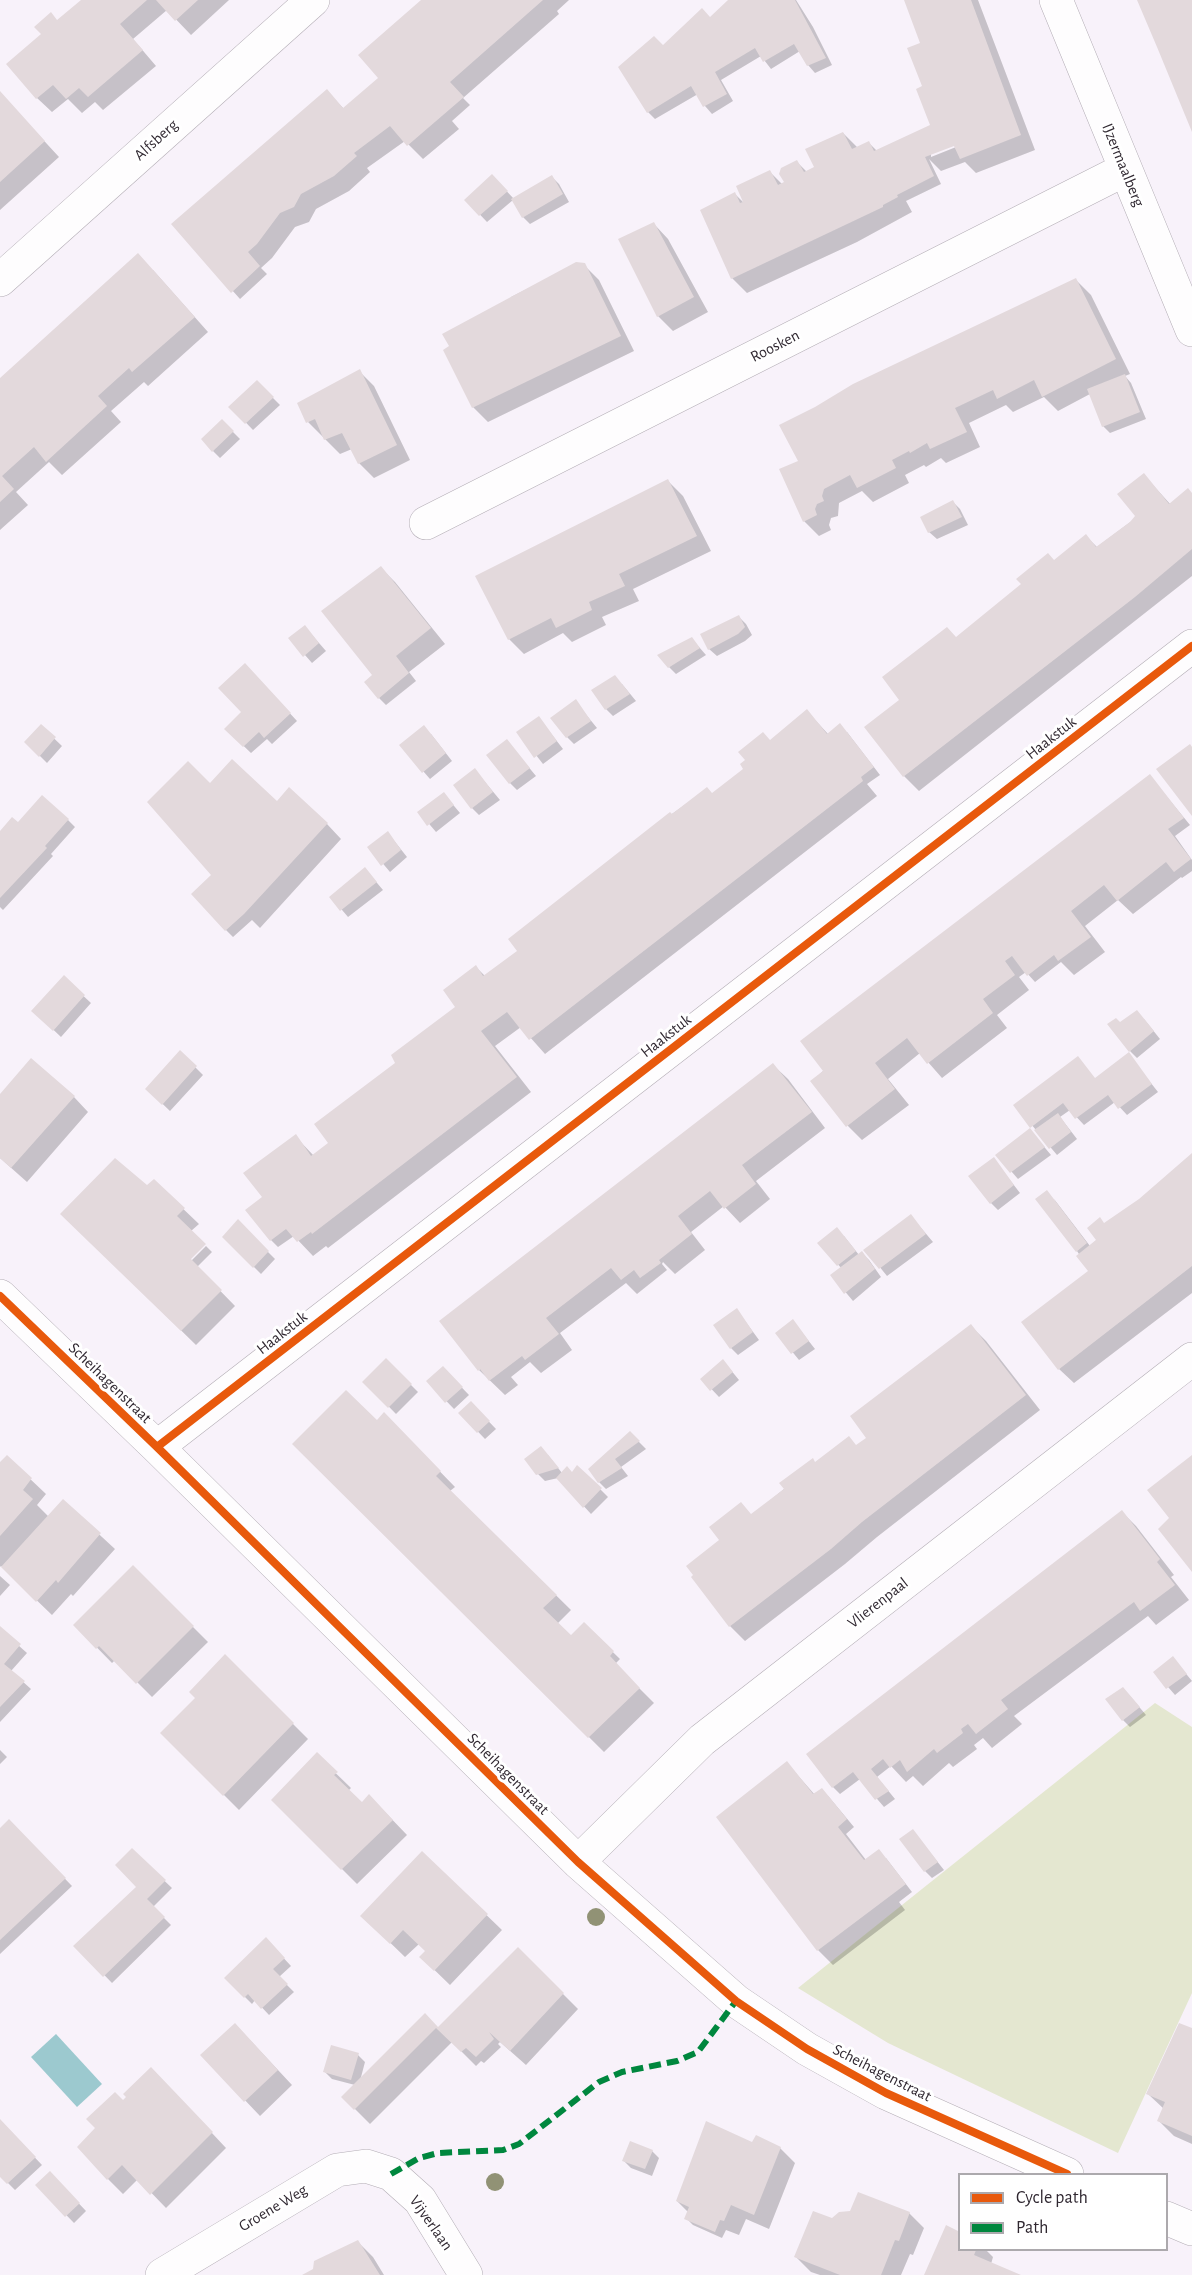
<!DOCTYPE html>
<html>
<head>
<meta charset="utf-8">
<style>
  body { margin:0 }
  #map { position:relative; width:1192px; height:2275px; overflow:hidden; background:#f8f2fa; font-family:"Alegreya Sans",sans-serif }
  canvas { display:block }
  .legend { position:absolute; left:958px; top:2173px; width:210px; height:78px; box-sizing:border-box; background:#fff; border:2px solid #aca9ad; margin:0; padding:8px 10px; list-style:none; font-size:18px; color:#302831 }
  .legend li { display:flex; align-items:center; gap:12px; height:30px }
  .legend b { width:30px; border:2px solid #aca9ad }
</style>
</head>
<body>
<div id="map">
<canvas width="1192" height="2275"></canvas>
<ul class="legend">
<li><b style="height:8px;background:#e8590c"></b>Cycle path</li>
<li><b style="height:8px;background:#00873e"></b>Path</li>
</ul>
</div>
<script>
const context = document.querySelector('canvas').getContext('2d');
context.lineJoin = 'round';
function fillPath(path, color) { context.fillStyle = color; context.fill(path, 'evenodd'); }
const toPath = rows => new Path2D(rows.map(r => 'M' + r).join(''));
function strokePath(path, color, width, dash) { context.strokeStyle = color; context.lineWidth = width; context.lineCap = dash ? 'butt' : 'round'; context.setLineDash(dash || []); context.stroke(path); }
function drawText(font, color, halo, rows, align = 'center') {
  context.font = font + ' "Alegreya Sans",sans-serif'; context.lineWidth = 6; context.setLineDash([]); context.textBaseline = 'middle'; context.strokeStyle = halo; context.fillStyle = color; for (const [text, x, y, turn = 0] of rows) {
    context.save(); context.translate(x, y); context.rotate((+turn || 0) * Math.PI / 180); context.textAlign = isNaN(turn) ? turn : align; if (halo) context.strokeText(text, 0, 0); context.fillText(text, 0, 0); context.restore();
  }
}
const green = toPath([
  [1155,1703,1192,1727,1192,1993,1118,2153,888,2043,798,1988]
]);
const water = toPath([
  [56,2034,102,2084,77,2107,31,2057]
]);
const shadow = toPath([
  [82,0,229,0,191,35,167,10,133,39,156,66,103,110,95,102,82,113,68,99,52,112,37,98,58,22],
  [423,0,569,0,557,11,559,14,463,98,470,105,452,121,459,129,423,159,405,141,367,168,370,172,349,191,316,209,309,222,295,227,272,258,261,268,267,274,240,299,173,224,327,91,344,109,380,78],
  [731,0,796,0,813,27,832,65,815,73,808,65,800,51,771,69,761,56,721,80,733,101,712,114,705,106,698,94,655,119,648,112,663,47,711,18],
  [906,0,978,0,1035,150,976,173,965,162,941,171,929,159,941,184,906,201,912,212,857,242,747,293,732,278,702,210,735,194,746,205,770,172,782,184,786,182,797,162,807,172,816,168,843,133,858,148,869,143,877,151,932,126,923,86,922,43],
  [960,142,961,145,931,157,931,154],
  [0,93,59,157,0,210],
  [552,177,559,184,569,202,530,224,523,217,513,200,487,222,466,200,499,183,514,199],
  [654,224,668,239,708,312,673,331,658,316],
  [577,264,584,265,599,280,634,351,488,422,473,407,511,297],
  [153,270,208,332,148,386,144,382,111,411,121,422,62,475,49,462,16,492,28,505,0,530,0,379],
  [1076,280,1091,295,1130,374,1125,376,1131,383,1146,419,1110,433,1103,426,1090,394,1058,411,1044,397,1013,412,1006,405,969,423,980,447,946,463,941,458,926,467,924,465,905,475,909,483,873,502,862,491,839,503,838,516,831,518,829,525,831,530,819,536,804,521,800,462],
  [359,371,374,386,410,460,374,478,359,463,352,449,340,454,308,422],
  [257,382,280,405,253,430,231,407],
  [222,421,240,439,220,458,213,451],
  [1144,475,1171,505,1192,494,1192,576,919,791,904,776,901,700,957,638,1086,536,1097,547,1137,517],
  [668,481,683,496,711,551,633,589,639,601,602,617,606,625,572,642,563,633,524,654,509,639],
  [953,502,960,509,968,525,937,539,929,532],
  [381,568,395,582,445,644,409,672,416,681,386,705,379,698,374,676],
  [739,617,746,624,752,635,745,641,717,656,709,649],
  [305,627,326,651,312,663,290,638],
  [692,639,706,655,676,674,669,667],
  [252,672,297,721,272,744,267,739,251,753,226,729,243,712],
  [622,684,636,701,613,716,606,709],
  [575,701,597,728,574,744,567,737],
  [807,711,828,734,847,732,880,775,867,784,877,796,545,1054,521,1027,495,1046,531,1092,328,1248,326,1246,313,1256,294,1236,278,1247,271,1240,264,1197,295,1136,314,1156,330,1143,397,1064,458,1007,476,967,485,976,519,951,641,836,707,789,713,795,743,771,770,741],
  [539,718,563,749,543,764,518,732],
  [41,726,62,746,47,763,26,742],
  [431,734,452,761,430,779,423,771],
  [507,741,536,776,517,790,510,783],
  [475,770,500,800,479,815,472,808],
  [1150,776,1190,825,1175,836,1192,860,1192,871,1182,878,1181,877,1133,914,1118,900,1085,926,1105,952,1074,975,1061,962,1035,982,1026,972,1019,977,1029,990,997,1015,1007,1028,942,1078,920,1053,888,1079,909,1105,862,1140,848,1126,812,1081],
  [211,785,277,803,327,824,341,839,260,928,252,920,233,937,226,930],
  [444,794,460,813,436,832,419,812],
  [68,820,75,827,51,854,53,856,3,910,0,907,0,833,18,824],
  [388,833,407,857,390,872,369,847],
  [372,877,383,890,348,917,331,897],
  [64,978,91,1003,61,1037,41,1018],
  [1144,1019,1160,1039,1137,1058,1130,1051,1120,1024],
  [180,1052,203,1075,170,1111,147,1089],
  [1128,1054,1158,1092,1127,1115,1115,1102,1084,1125,1070,1110,1060,1117,1077,1139,1057,1155,1015,1105,1096,1079],
  [773,1065,788,1079,825,1128,756,1181,770,1199,740,1223,724,1206,691,1232,705,1250,675,1274,663,1262,662,1264,667,1270,637,1294,626,1283,560,1333,572,1350,541,1373,530,1362,511,1377,518,1385,505,1395,479,1370],
  [0,1097,74,1097,88,1112,27,1182,0,1158],
  [1030,1130,1051,1155,1018,1179,997,1155],
  [1192,1156,1192,1293,1074,1383,1059,1369,1090,1271,1077,1251,1054,1199,1090,1246,1140,1200],
  [993,1158,1020,1193,998,1210,991,1203],
  [154,1181,199,1224,191,1231,189,1259,191,1261,206,1246,212,1252,197,1267,235,1306,196,1345,62,1214,147,1187],
  [911,1216,933,1242,887,1276,866,1250],
  [238,1222,275,1259,261,1274,224,1237],
  [844,1236,859,1255,862,1253,869,1260,881,1277,853,1301,832,1276,842,1269,819,1243],
  [737,1310,759,1340,738,1355,731,1348],
  [793,1321,815,1349,799,1360,777,1333],
  [971,1326,986,1341,1040,1410,877,1537,845,1564,745,1641,730,1626,752,1515,816,1463,857,1446,868,1438],
  [386,1360,418,1392,396,1414,365,1382],
  [443,1368,469,1395,454,1409,428,1382],
  [730,1369,739,1380,719,1397,702,1379],
  [471,1403,496,1429,485,1439,460,1413],
  [384,1414,455,1487,450,1491,571,1610,557,1624,571,1637,584,1624,620,1659,615,1664,654,1703,604,1752,294,1444,377,1422],
  [630,1433,646,1449,621,1467,628,1476,606,1489,599,1482],
  [548,1455,562,1473,573,1474,578,1467,608,1497,591,1514,558,1478,545,1481,538,1474],
  [7,1457,46,1494,37,1505,49,1517,63,1501,115,1549,73,1596,71,1594,52,1615,1,1566,0,1567,0,1465],
  [1122,1512,1136,1526,1174,1575,1171,1577,1189,1600,1156,1625,1148,1616,1014,1716,1022,1724,992,1748,983,1738,974,1745,977,1749,953,1767,949,1763,923,1786,913,1776,906,1782,891,1766,877,1777,895,1799,884,1807,860,1779,840,1794,833,1787,808,1754],
  [133,1567,208,1642,152,1697,115,1660,112,1663,75,1625],
  [0,1576,10,1585,0,1596],
  [0,1629,27,1653,11,1671,31,1689,0,1722],
  [225,1656,308,1739,239,1810,162,1733,197,1698],
  [1173,1658,1192,1681,1175,1695,1155,1672],
  [1130,1696,1146,1715,1130,1727,1123,1720],
  [0,1750,7,1757,0,1764],
  [317,1755,351,1788,348,1791,362,1804,384,1811,407,1835,357,1884,273,1800],
  [787,1763,815,1795,822,1790,829,1797,854,1827,846,1834,866,1860,886,1858,912,1892,899,1902,905,1910,833,1965,818,1950],
  [9,1821,72,1886,0,1954,0,1830],
  [913,1831,944,1870,932,1878,925,1871],
  [132,1850,172,1888,153,1907,171,1925,112,1983,76,1946,138,1887],
  [422,1853,502,1930,450,1985,421,1957,427,1951,419,1944,405,1957,377,1930],
  [266,1939,291,1966,279,1977,294,1992,269,2015,255,2000,252,2004,226,1978],
  [518,1949,578,2009,526,2065,500,2042,498,2044,501,2047,484,2063,481,2061,476,2066,452,2042,370,2124,343,2097,355,2085,332,2079,325,2072,358,2055,365,2062,360,2081,425,2015,438,2029],
  [1192,2030,1192,2144,1174,2136,1159,2121,1164,2109,1148,2094],
  [250,2040,292,2085,260,2116,202,2055],
  [166,2084,226,2148,166,2208,138,2179,123,2194,108,2179,97,2129,123,2103],
  [0,2121,42,2165,15,2190,0,2175],
  [753,2144,780,2148,795,2163,769,2229,746,2219,739,2235,726,2230,722,2238,693,2225,686,2218,688,2212,677,2201],
  [652,2151,659,2158,652,2176,631,2168,624,2161],
  [50,2173,86,2211,74,2223,37,2185],
  [909,2213,924,2228,913,2255,910,2254,901,2275,820,2275,811,2272,796,2257,832,2219],
  [358,2242,373,2257,384,2275,305,2275],
  [960,2250,986,2250,993,2257,991,2264,1018,2275,926,2275]
]);
const building = toPath([
  [81,0,147,0,120,24,143,50,88,97,79,88,66,99,53,85,36,99,6,64,41,34,34,27,51,12,57,20],
  [156,0,198,0,175,21],
  [421,0,543,0,450,82,464,97,407,146,390,126,354,153,357,156,334,176,301,194,294,207,280,213,257,244,248,252,260,266,231,293,171,224,327,89,343,108,378,78,358,55],
  [728,0,795,0,826,58,807,66,794,44,763,62,755,48,715,72,727,94,703,107,691,86,647,113,618,67,654,36,663,45,702,8,710,17],
  [904,0,971,0,1021,135,960,159,954,146,925,157,934,176,897,195,898,197,883,205,883,207,731,279,700,210,735,192,740,203,743,202,736,186,770,170,778,185,784,182,779,174,781,168,797,160,804,172,814,167,805,149,843,132,852,149,869,141,874,151,930,125,916,89,922,86,907,48,920,43],
  [1137,0,1192,0,1192,132,1157,47],
  [0,91,45,141,0,182],
  [492,174,508,191,479,216,464,200],
  [552,175,563,194,522,218,511,199],
  [654,222,694,297,657,317,618,239],
  [138,253,195,317,132,372,129,368,98,396,107,406,46,462,34,447,2,476,14,489,0,502,0,378],
  [576,262,585,263,621,336,472,408,443,350,449,346,442,334],
  [1076,278,1116,359,1042,397,1034,380,997,399,993,390,955,408,967,432,930,449,927,443,910,453,909,451,892,460,896,468,857,488,850,475,824,489,822,496,824,501,817,504,815,509,817,515,803,522,779,469,798,461,779,425,815,407,853,384],
  [360,369,397,445,358,464,342,433,324,440,315,419,306,423,297,403],
  [1125,374,1140,412,1102,427,1087,389],
  [257,380,274,397,245,424,228,407],
  [222,419,234,431,212,452,201,439],
  [1144,473,1169,504,1188,488,1192,493,1192,549,1135,597,903,777,864,727,899,700,882,677,947,627,956,637,1021,584,1016,579,1048,553,1054,560,1086,534,1096,547,1130,522,1135,516,1117,494],
  [668,479,697,536,619,574,625,586,589,602,592,610,556,628,551,618,508,640,475,576],
  [953,500,962,517,928,533,920,517],
  [381,566,431,628,396,656,409,673,378,699,364,682,372,675,321,611],
  [739,615,745,627,738,634,708,650,700,634],
  [305,625,319,643,303,657,288,638],
  [692,637,700,648,668,668,657,655],
  [245,663,291,713,264,738,259,732,243,747,224,729,241,712,218,688],
  [615,675,630,694,605,710,591,690],
  [576,699,591,721,566,738,550,718],
  [807,709,827,734,840,723,874,767,861,777,863,781,529,1040,507,1012,481,1031,517,1077,312,1234,311,1232,297,1242,286,1229,270,1241,245,1210,262,1197,243,1173,296,1134,311,1156,328,1143,314,1124,395,1063,391,1055,455,1007,443,990,476,965,483,976,517,951,508,939,670,812,672,814,707,787,712,793,743,769,740,764,745,760,738,752,763,732,770,740],
  [539,716,557,741,534,758,516,732],
  [41,724,56,737,39,757,24,742],
  [424,725,446,753,422,773,399,745],
  [507,739,530,768,509,784,486,755],
  [1190,744,1192,747,1192,816,1156,769],
  [232,759,277,801,289,787,328,823,244,914,225,931,191,894,211,875,147,802,188,761,210,783],
  [475,768,493,792,471,809,453,785],
  [1150,774,1184,818,1168,829,1191,859,1174,872,1166,862,1117,901,1104,885,1071,911,1091,937,1058,961,1054,955,1027,976,1012,956,1005,961,1015,975,983,999,993,1013,927,1064,907,1038,875,1063,895,1089,846,1127,810,1081,823,1071,800,1041],
  [444,792,454,805,427,826,417,812],
  [42,795,69,819,45,846,47,848,0,898,0,831,12,817,18,822],
  [388,831,401,850,381,866,367,847],
  [365,867,377,882,340,911,329,897],
  [64,975,85,995,53,1031,31,1011],
  [1137,1010,1154,1031,1129,1052,1107,1024,1116,1018,1120,1022],
  [180,1050,197,1066,162,1105,145,1089],
  [1129,1052,1152,1084,1118,1109,1108,1095,1075,1119,1063,1103,1030,1128,1013,1105,1078,1056,1095,1078],
  [31,1058,75,1096,11,1168,0,1158,0,1094],
  [773,1063,812,1112,742,1165,756,1184,724,1209,710,1191,678,1216,692,1234,659,1260,661,1263,640,1278,634,1270,621,1280,611,1268,546,1318,559,1334,525,1360,522,1356,489,1381,480,1369,478,1371,439,1321],
  [1058,1113,1071,1132,1049,1149,1034,1130],
  [1030,1128,1045,1147,1010,1173,995,1155],
  [1192,1153,1192,1266,1058,1370,1021,1322,1088,1271,1076,1256,1096,1240,1087,1228,1100,1217,1104,1223,1139,1199],
  [994,1157,1014,1185,990,1204,968,1176],
  [115,1158,147,1185,154,1179,185,1208,177,1216,206,1244,191,1259,222,1290,181,1331,60,1214],
  [1047,1190,1087,1243,1076,1252,1035,1199],
  [911,1214,926,1234,879,1269,863,1250],
  [238,1219,269,1251,253,1268,222,1237],
  [837,1227,856,1251,837,1266,817,1243],
  [862,1251,875,1269,844,1294,830,1275],
  [737,1308,753,1332,730,1349,713,1325],
  [793,1319,809,1341,791,1354,775,1333],
  [971,1324,1026,1395,862,1522,831,1549,729,1627,691,1577,693,1575,686,1566,719,1540,709,1527,741,1502,751,1514,784,1489,779,1483,813,1458,815,1462,849,1436,856,1445,866,1438,850,1416],
  [386,1358,412,1384,388,1408,362,1382],
  [723,1359,733,1372,710,1391,700,1379],
  [443,1366,463,1387,445,1403,426,1381],
  [346,1390,377,1420,384,1412,441,1471,436,1476,557,1595,543,1608,571,1635,584,1622,614,1651,610,1656,640,1688,588,1738,292,1444],
  [471,1401,490,1421,477,1433,458,1413],
  [630,1431,640,1441,615,1459,622,1468,598,1483,588,1469],
  [541,1446,559,1468,536,1475,524,1459],
  [7,1455,32,1478,23,1490,33,1499,0,1536,0,1462],
  [1192,1455,1192,1572,1158,1529,1169,1518,1147,1490],
  [577,1465,602,1488,583,1508,556,1478,567,1466,572,1472],
  [63,1499,101,1533,58,1583,56,1580,36,1602,1,1567],
  [1122,1510,1160,1559,1157,1562,1175,1585,1140,1611,1134,1602,1001,1700,1008,1709,976,1734,968,1724,961,1729,963,1733,937,1753,934,1749,907,1772,900,1760,890,1768,883,1759,871,1769,889,1791,875,1800,853,1772,832,1788,806,1754],
  [133,1565,194,1626,136,1684,99,1646,96,1649,73,1625],
  [0,1626,21,1644,4,1664,25,1681,0,1707],
  [225,1654,294,1723,223,1796,160,1733,195,1698,189,1692],
  [1173,1656,1187,1674,1166,1689,1153,1672],
  [1123,1687,1140,1707,1122,1721,1105,1699],
  [317,1752,338,1772,334,1775,362,1802,369,1794,393,1820,341,1870,271,1800],
  [787,1761,813,1794,822,1788,847,1819,838,1827,864,1860,879,1849,906,1884,817,1951,716,1817],
  [9,1819,66,1878,0,1940,0,1828],
  [913,1829,938,1862,924,1872,899,1839],
  [132,1848,166,1880,147,1899,165,1917,103,1977,73,1946,136,1887,115,1865],
  [422,1851,488,1914,434,1971,419,1957,425,1951,403,1930,390,1944,360,1916],
  [266,1937,285,1958,273,1969,288,1984,261,2009,248,1994,244,1998,224,1978],
  [518,1947,564,1993,510,2051,489,2032,494,2039,476,2057,466,2048,461,2052,436,2028,354,2110,341,2097,425,2013,438,2027],
  [235,2023,278,2070,244,2102,200,2055],
  [1179,2023,1192,2028,1192,2136,1157,2121,1165,2102,1146,2094],
  [331,2045,359,2053,351,2080,323,2072],
  [151,2067,213,2132,150,2195,122,2165,107,2180,77,2147,95,2128,86,2119,115,2092,123,2100,126,2097,123,2094],
  [0,2119,36,2157,7,2184,0,2177],
  [706,2121,752,2142,756,2135,781,2147,754,2215,731,2205,724,2221,720,2220,715,2232,684,2219,689,2207,676,2201],
  [630,2141,653,2150,645,2169,622,2161],
  [50,2171,80,2203,65,2217,35,2185],
  [858,2192,910,2212,899,2241,895,2240,881,2275,840,2275,794,2257,813,2211,832,2218,839,2212,850,2211],
  [946,2225,960,2232,960,2250,976,2250,974,2255,1021,2275,924,2275],
  [358,2240,380,2275,302,2275,313,2269,314,2261]
]);
const minor = toPath([
  [1056,0,1192,330],
  [0,280,313,0],
  [426,523,1124,170],
  [0,1296,157,1447,578,1862,736,2001,807,2049,886,2093,1067,2174],
  [157,1447,1192,646],
  [578,1862,702,1740,1192,1359],
  [1166,2218,1192,2229],
  [162,2275,337,2170,366,2166,391,2174,420,2200,466,2275]
]);
const quiet = toPath([
  [391,2174,419,2158,438,2153,503,2150,519,2144,599,2082,622,2072,677,2061,698,2052,736,2001]
]);
const cycleway = toPath([
  [0,1296,157,1447,578,1862,736,2001,807,2049,886,2093,1067,2174],
  [157,1447,1192,646]
]);
const trees = [
  [596,1917],
  [495,2182]
];
const streetNames = [
  ["Alfsberg",156,140,-42],
  ["IJzermaalberg",1123,165,68],
  ["Roosken",775,346,-27],
  ["Haakstuk",1051,738,-38],
  ["Haakstuk",666,1036,-38],
  ["Haakstuk",282,1333,-38],
  ["Scheihagenstraat",110,1383,44],
  ["Vlierenpaal",878,1603,-38],
  ["Scheihagenstraat",508,1774,45],
  ["Scheihagenstraat",882,2073,27],
  ["Groene Weg",273,2208,-31],
  ["Vijverlaan",431,2223,55]
];
fillPath(green, '#e4e7d0');
fillPath(water, '#9cc9cf');
fillPath(shadow, '#0003');
fillPath(building, '#e3d9dc');
strokePath(minor, '#b3adb5', 34);
strokePath(minor, '#fefdfe', 33);
strokePath(quiet, '#00873e', 6, [12, 6]);
strokePath(cycleway, '#e8590c', 8);
context.fillStyle = '#919275';
for (const [x, y] of trees) { context.beginPath(); context.arc(x, y, 9, 0, 2 * Math.PI); context.fill(); }
drawText('16px', '#302831', '#fff', streetNames);
</script>
</body>
</html>
